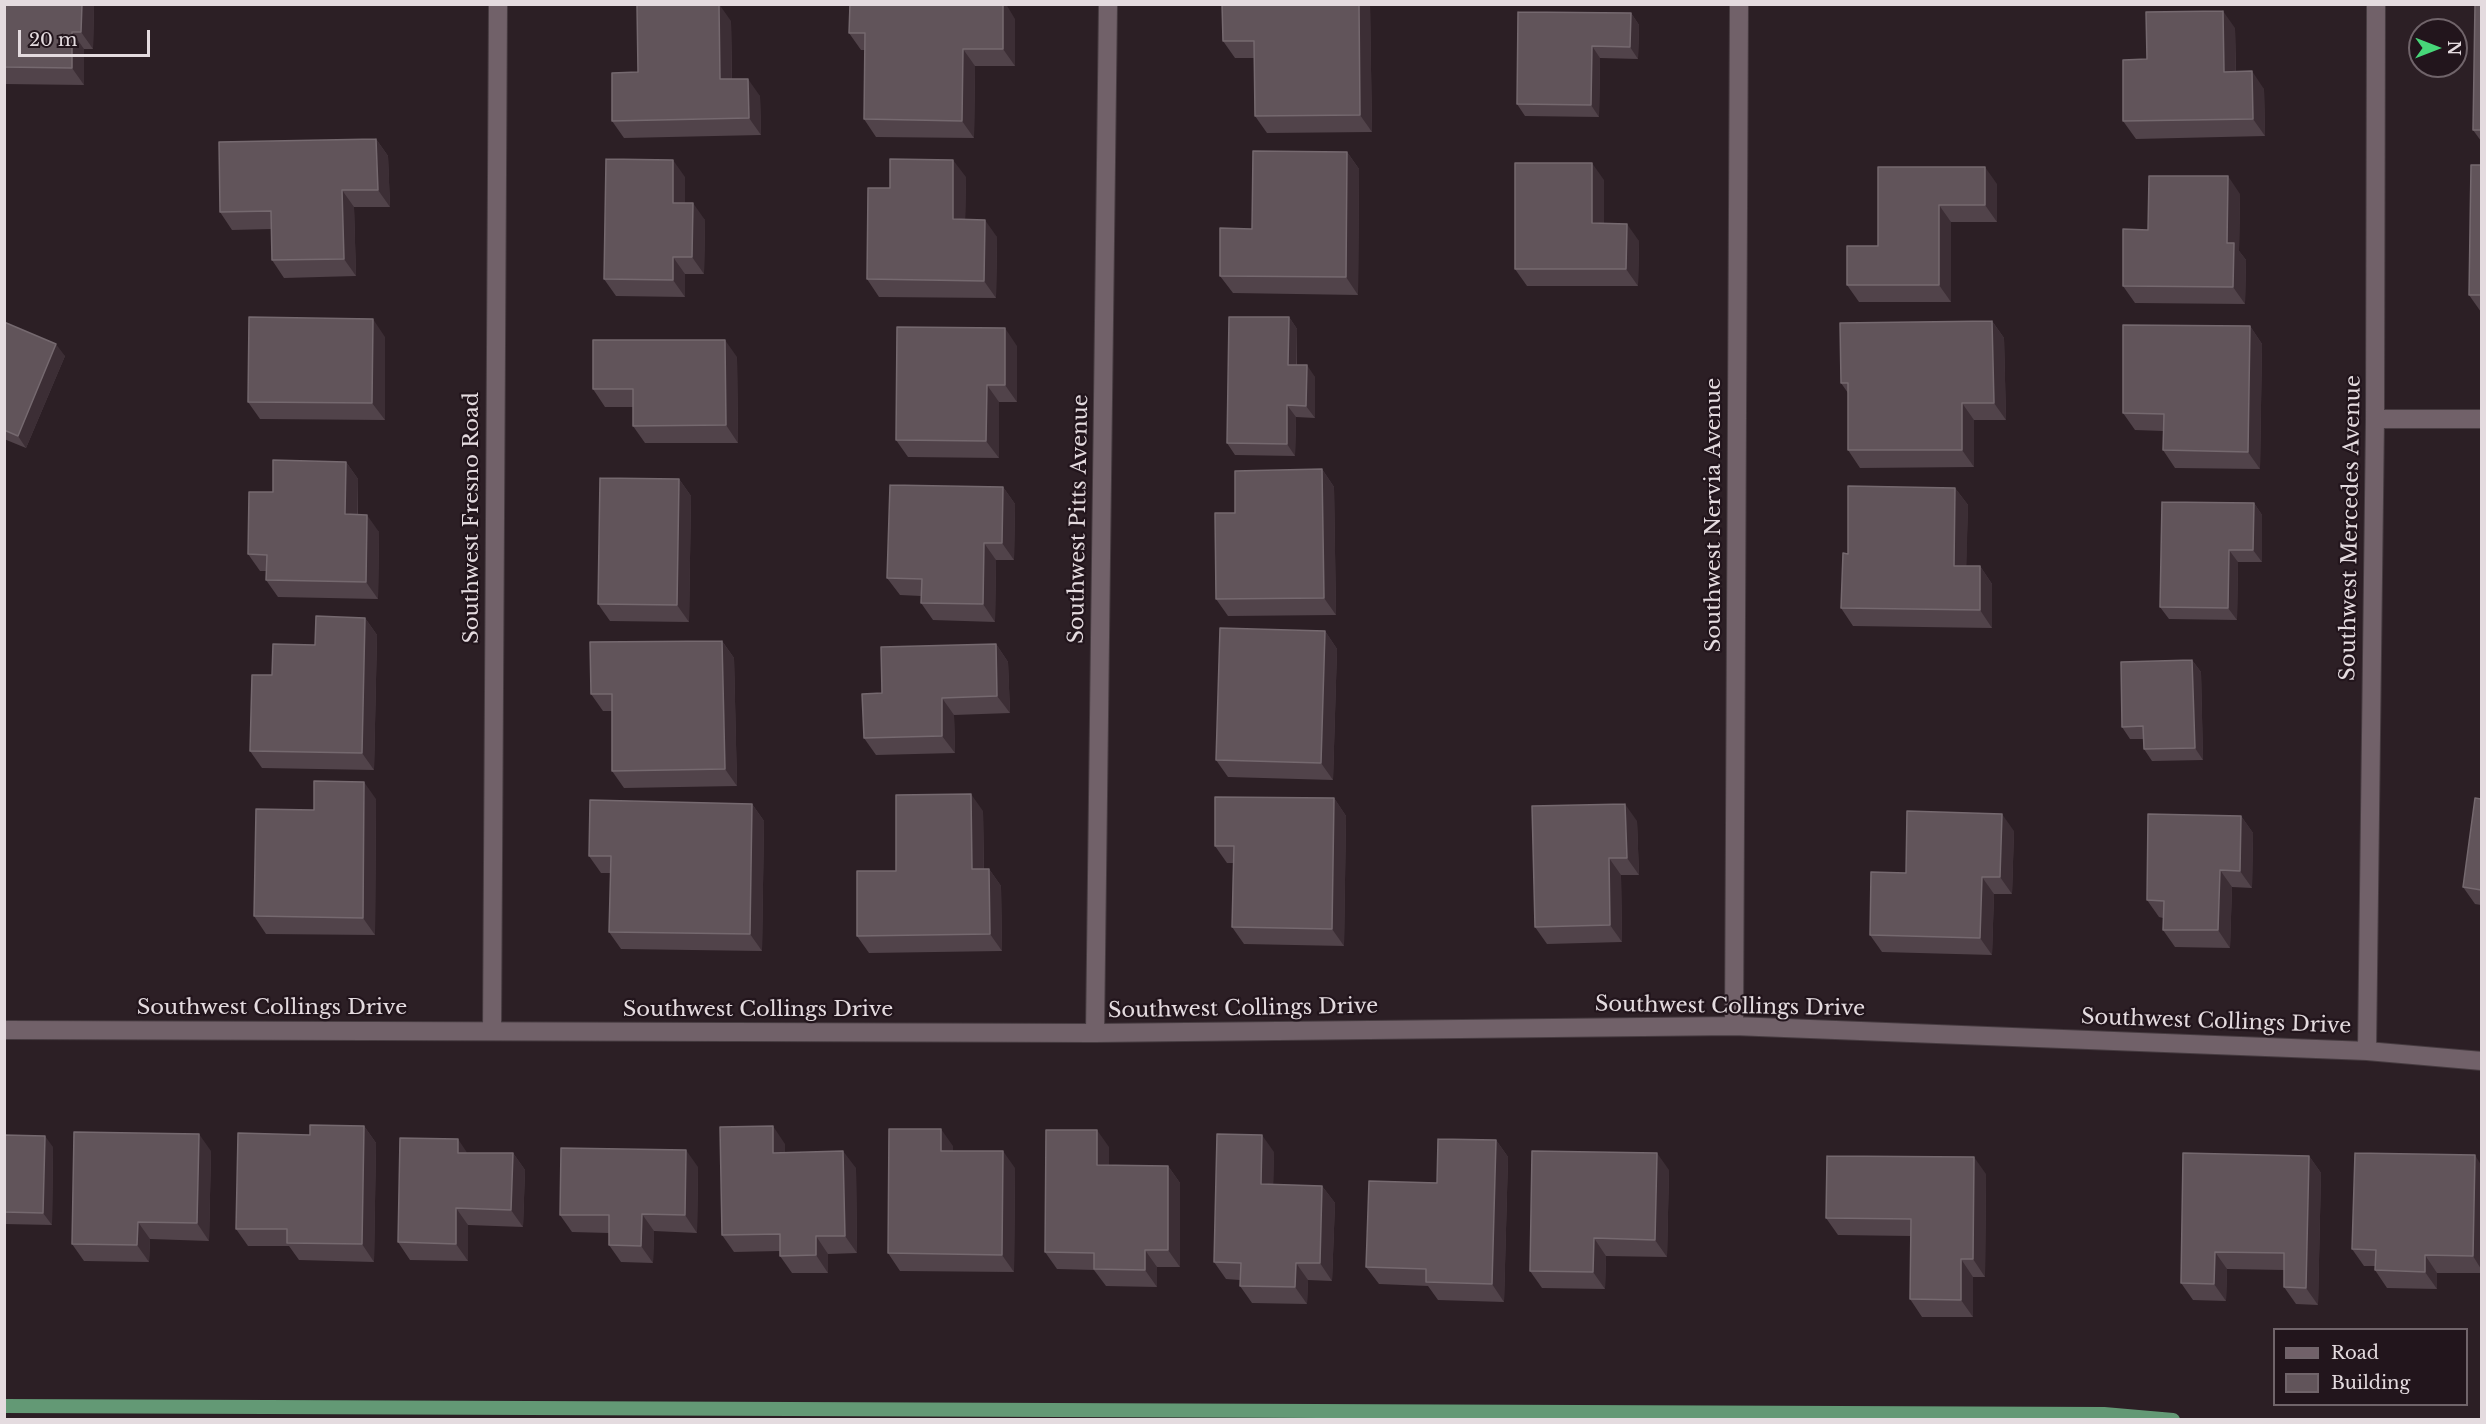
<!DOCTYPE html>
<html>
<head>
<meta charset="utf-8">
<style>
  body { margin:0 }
  #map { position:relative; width:2486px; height:1424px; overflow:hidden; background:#2c1f25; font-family:"Libre Baskerville",serif }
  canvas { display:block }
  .frame { position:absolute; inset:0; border:6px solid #e4dbdf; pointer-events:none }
  .legend { position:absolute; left:2273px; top:1328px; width:195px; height:78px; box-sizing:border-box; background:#22151c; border:2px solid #70646a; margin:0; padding:8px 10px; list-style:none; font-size:18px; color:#e4dbdf }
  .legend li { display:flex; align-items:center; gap:12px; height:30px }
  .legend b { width:30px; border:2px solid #70646a }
  .north { position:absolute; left:2408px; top:18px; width:60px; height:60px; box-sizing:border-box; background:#22151c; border:2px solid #70646a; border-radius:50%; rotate:90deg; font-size:16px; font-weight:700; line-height:24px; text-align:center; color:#e4dbdf }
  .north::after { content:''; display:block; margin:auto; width:21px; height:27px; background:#47d779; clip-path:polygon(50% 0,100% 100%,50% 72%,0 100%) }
  .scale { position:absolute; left:18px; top:30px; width:132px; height:27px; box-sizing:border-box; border:3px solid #e4dbdf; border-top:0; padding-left:8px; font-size:18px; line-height:21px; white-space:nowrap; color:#e4dbdf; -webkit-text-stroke:4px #22151c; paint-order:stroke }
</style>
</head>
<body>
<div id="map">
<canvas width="2486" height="1424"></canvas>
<div class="frame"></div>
<ul class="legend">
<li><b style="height:8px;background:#716169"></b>Road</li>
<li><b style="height:16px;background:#61545a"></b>Building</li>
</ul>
<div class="north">N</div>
<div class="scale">20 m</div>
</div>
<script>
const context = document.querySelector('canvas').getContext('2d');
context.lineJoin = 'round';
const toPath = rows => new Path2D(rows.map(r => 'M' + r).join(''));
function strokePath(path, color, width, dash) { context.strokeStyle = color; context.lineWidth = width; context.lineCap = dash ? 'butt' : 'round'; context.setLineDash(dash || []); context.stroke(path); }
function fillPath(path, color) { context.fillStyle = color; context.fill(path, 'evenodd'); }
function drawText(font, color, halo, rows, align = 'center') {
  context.font = font + ' "Libre Baskerville",serif'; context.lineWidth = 4.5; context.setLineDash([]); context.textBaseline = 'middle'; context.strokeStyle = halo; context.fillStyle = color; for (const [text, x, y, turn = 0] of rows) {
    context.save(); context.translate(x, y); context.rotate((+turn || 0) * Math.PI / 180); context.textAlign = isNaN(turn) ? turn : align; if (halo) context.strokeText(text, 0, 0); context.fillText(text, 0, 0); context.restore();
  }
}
const stream = toPath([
  [4,1406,2104,1414,2173,1420]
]);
const street = toPath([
  [2375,419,2482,419],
  [1734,1026,1739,4],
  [4,1030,1095,1033,1734,1026,2367,1051,2482,1061],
  [492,1031,498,4],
  [1095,1033,1108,4],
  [2367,1051,2375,419,2376,4]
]);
const wall = toPath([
  [4,4,94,4,93,49,84,49,84,85,4,84],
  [1222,4,1370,4,1372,132,1267,133,1255,116,1254,58,1235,58,1223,41],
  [2481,4,2481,141,2473,130],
  [1631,13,1639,25,1638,59,1600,58,1599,117,1525,116,1517,104],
  [1015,19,1015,66,975,66,974,138,876,137,864,119,865,50,861,50,849,33],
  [731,21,732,79,760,96,761,135,624,138,612,121,638,72],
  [2235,28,2236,72,2264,89,2265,136,2136,139,2123,121],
  [376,139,388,156,390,207,354,207,356,276,284,278,272,260,272,229,232,230,220,212],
  [1347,152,1359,169,1358,295,1233,293,1220,276,1252,229],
  [2481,165,2481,312,2469,295],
  [1878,167,1997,184,1997,222,1951,222,1951,302,1859,302,1847,285,1878,246],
  [685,177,685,203,705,220,704,274,685,274,685,297,616,296,604,279],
  [966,177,965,219,997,237,996,298,879,297,867,279,890,188],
  [1604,180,1604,223,1639,241,1638,286,1527,286,1515,269],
  [2240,194,2239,251,2246,260,2245,304,2135,303,2123,286,2148,230],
  [1289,317,1297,329,1297,365,1315,377,1315,418,1296,417,1295,456,1235,455,1227,443],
  [1992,321,2004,338,2006,420,1974,420,1974,467,1860,468,1848,450,1848,393,1841,383],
  [4,322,65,356,26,448,4,439],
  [2250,326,2262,344,2260,469,2175,468,2163,450,2163,431,2135,430,2123,413],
  [385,337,385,420,260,419,248,402],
  [1017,346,1017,402,999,402,999,458,908,457,896,440],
  [737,357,738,443,645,443,633,426,633,407,605,407,593,389],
  [346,462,358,479,358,514,379,532,378,599,278,597,266,580,266,571,260,571,248,554,273,492],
  [1322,469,1334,487,1336,615,1228,616,1216,599,1235,513],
  [679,479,691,496,689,622,610,621,598,604],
  [1003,487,1015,504,1014,560,996,560,995,622,933,620,921,603,921,596,900,595,887,578],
  [1955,488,1968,505,1966,566,1980,566,1992,584,1992,628,1853,626,1841,608,1848,554],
  [2254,503,2262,515,2262,562,2238,562,2237,620,2169,619,2160,607],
  [365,618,377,635,374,770,262,768,250,751,272,675,315,645],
  [1325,631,1337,649,1333,780,1228,777,1216,760],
  [722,641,734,658,737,786,624,788,612,771,612,711,603,711,591,694],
  [996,644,1008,662,1010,713,954,715,955,753,876,755,864,738,882,693],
  [2192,660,2201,672,2203,760,2152,761,2144,749,2144,739,2130,739,2122,727],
  [1334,798,1346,816,1344,946,1244,944,1232,927,1233,863,1227,863,1215,846],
  [376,799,375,935,266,934,254,916,314,810],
  [2481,799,2481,905,2475,904,2463,887],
  [752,804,764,821,762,951,621,949,609,932,611,873,601,873,589,856],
  [983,811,984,869,989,869,1001,886,1002,951,869,953,857,936],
  [2241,816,2253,833,2252,888,2232,887,2230,948,2175,947,2163,930,2163,918,2159,917,2147,900],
  [1637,821,1639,875,1621,875,1622,942,1547,944,1535,927],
  [2014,831,2012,894,1994,894,1992,955,1882,952,1870,935,1906,873],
  [364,1126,376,1143,374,1262,299,1260,289,1246,248,1246,236,1229,310,1135],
  [4,1135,53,1147,52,1225,4,1224],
  [1496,1140,1508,1157,1504,1302,1438,1300,1428,1286,1379,1284,1366,1267,1437,1183],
  [785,1144,785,1152,856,1168,857,1253,828,1254,828,1273,792,1273,780,1256,780,1251,734,1252,722,1235],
  [953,1146,953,1151,1015,1168,1014,1272,900,1271,888,1253],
  [1109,1147,1109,1165,1168,1166,1180,1183,1180,1267,1157,1267,1157,1287,1106,1286,1094,1270,1057,1269,1045,1252],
  [211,1151,209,1241,150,1239,149,1262,84,1261,72,1244],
  [1274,1152,1273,1184,1322,1186,1335,1203,1332,1281,1308,1280,1307,1304,1252,1303,1240,1286,1240,1280,1226,1279,1214,1262],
  [468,1153,513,1153,525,1170,523,1227,468,1225,468,1261,410,1260,398,1242],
  [2309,1156,2321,1173,2318,1305,2296,1304,2284,1287,2284,1270,2227,1269,2226,1301,2193,1300,2181,1283],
  [2481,1165,2481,1273,2437,1273,2437,1289,2387,1288,2375,1270,2375,1266,2364,1266,2352,1249],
  [698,1167,697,1233,654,1231,653,1263,621,1262,609,1245,609,1233,572,1232,560,1215],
  [1669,1170,1667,1257,1606,1256,1605,1289,1542,1288,1530,1271],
  [1986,1174,1985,1277,1973,1277,1973,1317,1922,1317,1910,1299,1911,1236,1838,1235,1826,1218]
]);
const shadedWall = toPath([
  [82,4,94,4,93,49,81,32],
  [719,4,731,21,732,97,720,79],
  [1003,4,1006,4,1015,19,1015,66,1003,49],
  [1359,4,1370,4,1370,5,1372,132,1360,115],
  [2223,11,2235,28,2236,89,2224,72],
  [1631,13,1639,25,1638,59,1630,47],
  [72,32,84,49,84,85,72,68],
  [1592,46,1600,58,1599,117,1591,105],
  [963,49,975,66,974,138,962,121],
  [2252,71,2264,89,2265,136,2253,119],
  [748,79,760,96,761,135,749,118],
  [376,139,388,156,390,207,378,190],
  [1347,152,1359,169,1358,295,1346,277],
  [673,160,685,177,685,220,673,203],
  [953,160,966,177,965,236,953,219],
  [1592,163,1604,180,1604,240,1592,223],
  [1985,167,1997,184,1997,222,1985,205],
  [2228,176,2240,194,2239,251,2246,260,2245,304,2233,287,2227,243],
  [342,190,354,207,356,276,344,259],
  [693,203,705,220,704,274,692,257],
  [1939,205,1951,222,1951,302,1939,285],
  [985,220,997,237,996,298,984,281],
  [1627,224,1639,241,1638,286,1626,269],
  [673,257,685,274,685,297,673,280],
  [1289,317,1297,329,1296,377,1288,365],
  [373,319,385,337,385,420,372,403],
  [1992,321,2004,338,2006,420,1994,403],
  [2250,326,2262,344,2260,469,2248,452],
  [1005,328,1017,346,1017,402,1005,385],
  [725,340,737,357,738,443,726,425],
  [56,344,65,356,26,448,18,436],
  [1307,365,1315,377,1315,418,1306,406],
  [987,385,999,402,999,458,986,441],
  [1962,403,1974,420,1974,467,1962,450],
  [1287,405,1296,417,1295,456,1287,444],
  [346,462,358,479,357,531,345,514],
  [1322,469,1334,487,1336,615,1324,598],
  [679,479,691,496,689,622,677,605],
  [1003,487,1015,504,1014,560,1002,543],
  [1955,488,1968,505,1966,583,1954,566],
  [2254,503,2262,515,2262,562,2253,550],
  [367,515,379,532,378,599,366,582],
  [984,543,996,560,995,622,983,604],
  [2229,550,2238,562,2237,620,2228,608],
  [1980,566,1992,584,1992,628,1980,610],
  [365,618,377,635,374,770,362,753],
  [1325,631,1337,649,1333,780,1321,763],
  [722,641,734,658,737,786,725,769],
  [996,644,1008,662,1010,713,997,696],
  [2192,660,2201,672,2203,760,2195,748],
  [942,698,954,715,955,753,942,736],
  [364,782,376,799,375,935,363,918],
  [971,794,983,811,984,886,972,869],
  [1334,798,1346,816,1344,946,1332,929],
  [752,804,764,821,762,951,750,934],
  [1625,804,1637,821,1639,875,1627,858],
  [2002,814,2014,831,2012,894,2000,877],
  [2241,816,2253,833,2252,888,2240,871],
  [1609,858,1621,875,1622,942,1610,925],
  [989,869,1001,886,1002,951,990,934],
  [2220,870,2232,887,2230,948,2218,930],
  [1982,877,1994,894,1992,955,1980,938],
  [364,1126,376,1143,374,1262,362,1244],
  [773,1126,785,1144,785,1170,773,1153],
  [941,1129,953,1146,953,1168,941,1151],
  [1097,1130,1109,1147,1109,1182,1097,1165],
  [199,1134,211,1151,209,1241,197,1223],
  [1262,1135,1274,1152,1273,1201,1261,1184],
  [45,1136,53,1147,52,1225,43,1213],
  [458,1139,470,1157,458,1153],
  [1496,1140,1508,1157,1504,1302,1492,1284],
  [686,1150,698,1167,697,1233,685,1215],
  [843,1151,856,1168,857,1253,845,1236],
  [1003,1151,1015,1168,1014,1272,1002,1255],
  [513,1153,525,1170,523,1227,511,1210],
  [1657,1153,1669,1170,1667,1257,1655,1240],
  [2475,1155,2481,1165,2481,1269,2473,1256],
  [2309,1156,2321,1173,2318,1305,2306,1288],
  [1974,1157,1986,1174,1985,1277,1973,1259],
  [1168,1166,1180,1183,1180,1267,1168,1250],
  [1322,1186,1335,1203,1332,1281,1320,1263],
  [456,1208,468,1225,468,1261,456,1244],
  [642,1214,654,1231,653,1263,641,1246],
  [138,1222,150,1239,149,1262,137,1245],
  [816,1236,828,1254,828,1273,816,1255],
  [1594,1238,1606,1256,1605,1289,1593,1272],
  [1145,1250,1157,1267,1157,1287,1145,1270],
  [2215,1252,2227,1269,2226,1301,2214,1284],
  [2425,1255,2437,1273,2437,1289,2425,1272],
  [1961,1259,1973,1277,1973,1317,1961,1300],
  [1296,1263,1308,1280,1307,1304,1295,1287]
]);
const building = toPath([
  [4,4,82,4,81,32,72,32,72,68,4,67,4,4],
  [719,4,720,79,748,79,749,118,612,121,612,73,638,72,637,5,719,4],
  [850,4,1003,4,1003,49,963,49,962,121,864,119,865,33,849,33,850,4],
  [1222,4,1359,4,1360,115,1255,116,1254,41,1223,41,1222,4],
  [2475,4,2481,4,2481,130,2473,130,2475,4],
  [2223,11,2224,72,2252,71,2253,119,2123,121,2123,60,2147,59,2146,12,2223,11],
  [1518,12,1631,13,1630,47,1592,46,1591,105,1517,104,1518,12],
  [376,139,378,190,342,190,344,259,272,260,271,211,220,212,219,142,376,139],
  [1253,151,1347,152,1346,277,1220,276,1220,228,1252,229,1253,151],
  [606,159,673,160,673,203,693,203,692,257,673,257,673,280,604,279,606,159],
  [890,159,953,160,953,219,985,220,984,281,867,279,868,188,890,188,890,159],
  [1515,163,1592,163,1592,223,1627,224,1626,269,1515,269,1515,163],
  [2471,165,2481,165,2481,295,2469,295,2471,165],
  [1878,167,1985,167,1985,205,1939,205,1939,285,1847,285,1847,246,1878,246,1878,167],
  [2149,176,2228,176,2227,243,2234,243,2233,287,2123,286,2123,229,2148,230,2149,176],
  [249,317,373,319,372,403,248,402,249,317],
  [1229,317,1289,317,1288,365,1307,365,1306,406,1287,405,1287,444,1227,443,1229,317],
  [1992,321,1994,403,1962,403,1962,450,1848,450,1848,383,1841,383,1840,323,1992,321],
  [4,322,56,344,18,436,4,430,4,322],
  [2123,325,2250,326,2248,452,2163,450,2164,414,2123,413,2123,325],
  [897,327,1005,328,1005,385,987,385,986,441,896,440,897,327],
  [593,340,725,340,726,425,633,426,633,389,593,389,593,340],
  [273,460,346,462,345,514,367,515,366,582,266,580,267,555,248,554,249,492,273,492,273,460],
  [1322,469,1324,598,1216,599,1215,513,1235,513,1235,471,1322,469],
  [600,478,679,479,677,605,598,604,600,478],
  [890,485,1003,487,1002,543,984,543,983,604,921,603,922,579,887,578,890,485],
  [1848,486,1955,488,1954,566,1980,566,1980,610,1841,608,1843,553,1848,554,1848,486],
  [2162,502,2254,503,2253,550,2229,550,2228,608,2160,607,2162,502],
  [316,616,365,618,362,753,250,751,252,675,272,675,273,644,315,645,316,616],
  [1220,628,1325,631,1321,763,1216,760,1220,628],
  [722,641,725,769,612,771,612,694,591,694,590,642,722,641],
  [996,644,997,696,942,698,942,736,864,738,862,694,882,693,881,647,996,644],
  [2192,660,2195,748,2144,749,2143,726,2122,727,2121,662,2192,660],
  [314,781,364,782,363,918,254,916,256,809,314,810,314,781],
  [971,794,972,869,989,869,990,934,857,936,857,871,896,871,896,795,971,794],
  [1215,797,1334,798,1332,929,1232,927,1234,846,1215,846,1215,797],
  [2475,798,2481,799,2481,890,2463,887,2475,798],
  [590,800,752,804,750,934,609,932,611,856,589,856,590,800],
  [1625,804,1627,858,1609,858,1610,925,1535,927,1532,806,1625,804],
  [1907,811,2002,814,2000,877,1982,877,1980,938,1870,935,1871,872,1906,873,1907,811],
  [2148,814,2241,816,2240,871,2220,870,2218,930,2163,930,2164,901,2147,900,2148,814],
  [310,1125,364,1126,362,1244,287,1243,287,1229,236,1229,238,1133,310,1135,310,1125],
  [773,1126,773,1153,843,1151,845,1236,816,1236,816,1255,780,1256,780,1234,722,1235,720,1127,773,1126],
  [889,1129,941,1129,941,1151,1003,1151,1002,1255,888,1253,889,1129],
  [1046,1130,1097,1130,1097,1165,1168,1166,1168,1250,1145,1250,1145,1270,1094,1269,1094,1253,1045,1252,1046,1130],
  [74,1132,199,1134,197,1223,138,1222,137,1245,72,1244,74,1132],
  [1217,1134,1262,1135,1261,1184,1322,1186,1320,1263,1296,1263,1295,1287,1240,1286,1241,1263,1214,1262,1217,1134],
  [4,1135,45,1136,43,1213,4,1212,4,1135],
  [400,1138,458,1139,458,1153,513,1153,511,1210,456,1208,456,1244,398,1242,400,1138],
  [1438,1139,1496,1140,1492,1284,1426,1282,1426,1269,1366,1267,1369,1181,1437,1183,1438,1139],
  [561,1148,686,1150,685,1215,642,1214,641,1246,609,1245,609,1215,560,1215,561,1148],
  [1532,1151,1657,1153,1655,1240,1594,1238,1593,1272,1530,1271,1532,1151],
  [2183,1153,2309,1156,2306,1288,2284,1287,2284,1253,2215,1252,2214,1284,2181,1283,2183,1153],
  [2355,1153,2475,1155,2473,1256,2425,1255,2425,1272,2375,1270,2376,1250,2352,1249,2355,1153],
  [1827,1156,1974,1157,1973,1259,1961,1259,1961,1300,1910,1299,1911,1219,1826,1218,1827,1156]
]);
const streetNames = [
  ["Southwest Nervia Avenue",1714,515,-90],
  ["Southwest Fresno Road",472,518,-90],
  ["Southwest Pitts Avenue",1079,519,-89],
  ["Southwest Mercedes Avenue",2351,528,-89],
  ["Southwest Collings Drive",1730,1007,1],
  ["Southwest Collings Drive",272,1008],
  ["Southwest Collings Drive",1243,1009,-1],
  ["Southwest Collings Drive",758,1010],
  ["Southwest Collings Drive",2216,1022,2]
];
strokePath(stream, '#639975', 14);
strokePath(street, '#463b40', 20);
strokePath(street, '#716169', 18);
fillPath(wall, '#51434a');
fillPath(shadedWall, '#3c2e35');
fillPath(building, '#61545a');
strokePath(building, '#75696f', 1.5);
drawText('21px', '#e4dbdf', '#22151c', streetNames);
</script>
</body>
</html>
